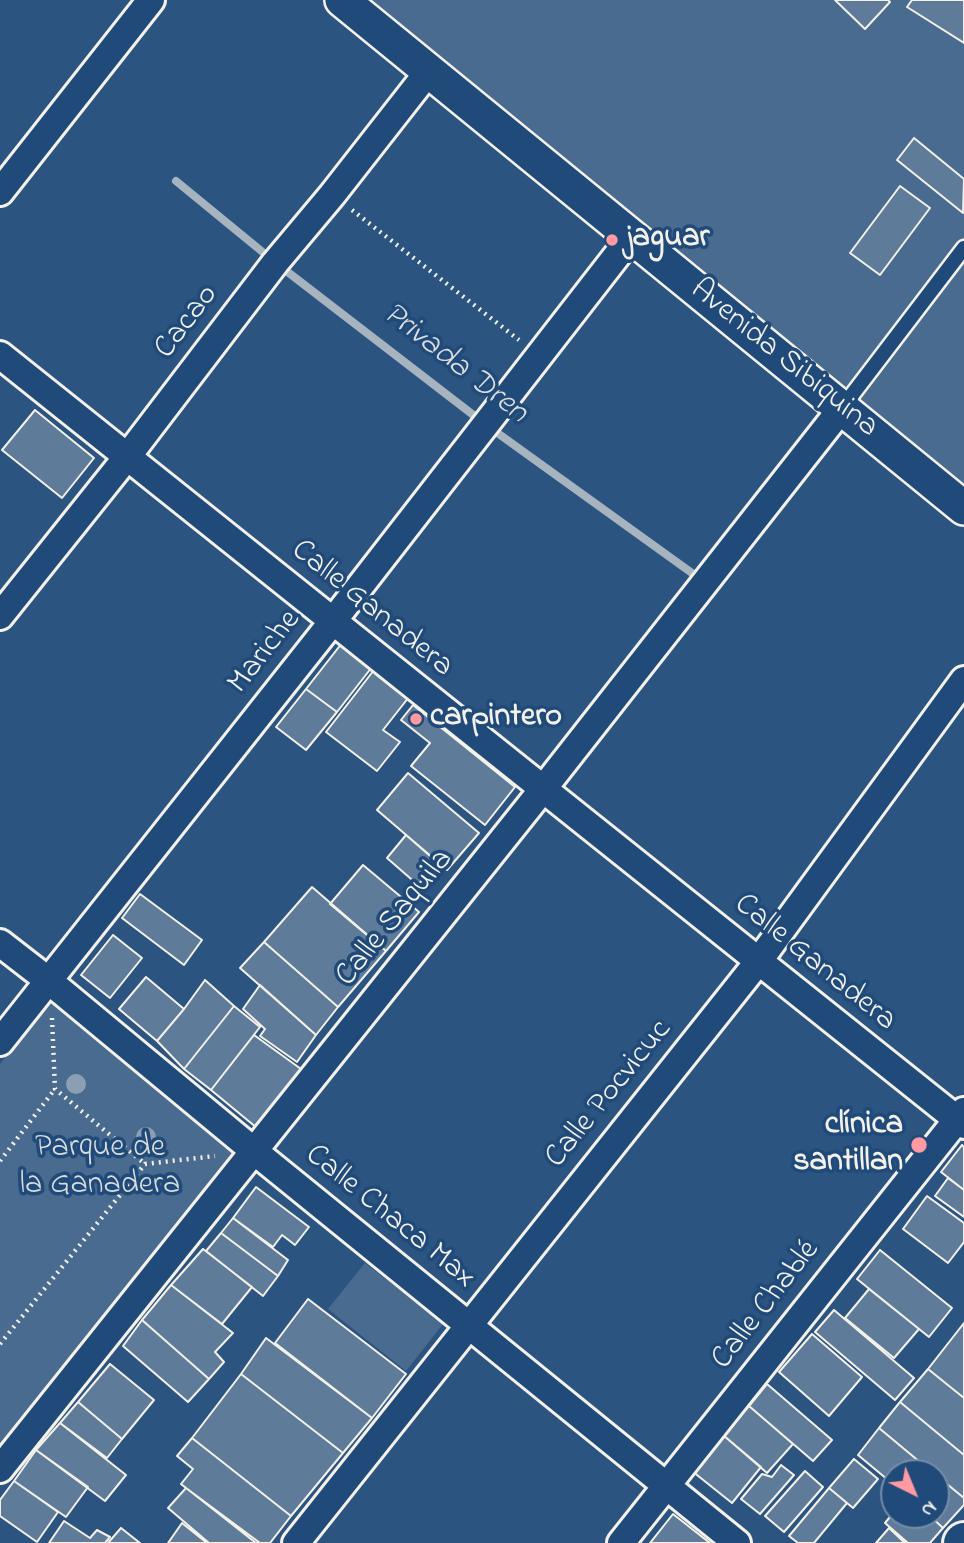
<!DOCTYPE html>
<html>
<head>
<meta charset="utf-8">
<style>
  body { margin:0 }
  #map { position:relative; width:964px; height:1543px; overflow:hidden; background:#2c5481; font-family:"Indie Flower",sans-serif }
  canvas { display:block }
  .north { position:absolute; left:880px; top:1459px; width:70px; height:70px; box-sizing:border-box; background:#1f4a7a; border:2px solid #748da6; border-radius:50%; rotate:137deg; font-size:19px; font-weight:700; line-height:28px; text-align:center; color:#f4f1e8 }
  .north::after { content:''; display:block; margin:auto; width:24px; height:32px; background:#ff9aa2; clip-path:polygon(50% 0,100% 100%,50% 72%,0 100%) }
</style>
</head>
<body>
<div id="map">
<canvas width="964" height="1543"></canvas>
<div class="north">N</div>
</div>
<script>
const context = document.querySelector('canvas').getContext('2d');
context.lineJoin = 'round';
function fillPath(path, color) { context.fillStyle = color; context.fill(path, 'evenodd'); }
const toPath = rows => new Path2D(rows.map(r => 'M' + r).join(''));
function strokePath(path, color, width, dash) { context.strokeStyle = color; context.lineWidth = width; context.lineCap = dash ? 'butt' : 'round'; context.setLineDash(dash || []); context.stroke(path); }
function drawText(font, color, halo, rows, align = 'center') {
  context.font = font + ' "Indie Flower",sans-serif'; context.lineWidth = 7; context.setLineDash([]); context.textBaseline = 'middle'; context.strokeStyle = halo; context.fillStyle = color; for (const [text, x, y, turn = 0] of rows) {
    context.save(); context.translate(x, y); context.rotate((+turn || 0) * Math.PI / 180); context.textAlign = isNaN(turn) ? turn : align; if (halo) context.strokeText(text, 0, 0); context.fillText(text, 0, 0); context.restore();
  }
}
const green = toPath([
  [363,0,964,0,964,493],
  [51,999,239,1154,0,1454,0,1064],
  [365,1263,443,1324,406,1371,328,1309]
]);
const stream = toPath([
  [176,181,276,263,485,424,703,581]
]);
const building = toPath([
  [835,0,888,0,890,2,865,29,835,0],
  [912,0,964,0,964,43,907,7,912,0],
  [914,138,964,179,963,213,897,160,914,138],
  [900,186,930,208,880,275,850,253,900,186],
  [35,410,94,458,62,498,2,450,35,410],
  [342,643,372,667,337,712,306,689,342,643],
  [374,670,409,697,383,730,400,742,377,771,326,732,374,670],
  [306,689,337,712,306,750,276,727,306,689],
  [413,705,515,787,485,825,411,766,430,743,401,720,413,705],
  [408,773,479,833,447,870,377,810,408,773],
  [406,835,437,862,418,885,387,858,406,835],
  [363,865,419,912,386,951,330,904,363,865],
  [312,887,386,951,338,1007,264,942,312,887],
  [140,894,202,940,184,965,122,918,140,894],
  [113,935,142,958,110,998,81,975,113,935],
  [264,942,338,1007,316,1035,240,968,264,942],
  [146,977,184,1009,157,1041,119,1009,146,977],
  [205,980,234,1006,184,1069,157,1041,184,1009,205,980],
  [260,985,316,1035,297,1062,260,1036,265,1029,243,1009,260,985],
  [234,1006,260,1027,211,1090,184,1069,234,1006],
  [254,1035,301,1069,257,1128,211,1090,254,1035],
  [962,1145,964,1147,964,1190,941,1172,962,1145],
  [948,1178,964,1190,964,1217,935,1196,948,1178],
  [256,1187,309,1227,295,1245,282,1235,273,1247,233,1218,256,1187],
  [927,1196,964,1223,964,1242,948,1263,903,1229,927,1196],
  [233,1218,288,1260,278,1276,221,1233,233,1218],
  [221,1233,278,1276,263,1296,206,1251,221,1233],
  [203,1249,252,1287,222,1324,171,1285,203,1249],
  [880,1250,952,1308,929,1337,857,1279,880,1250],
  [171,1285,233,1333,215,1352,224,1362,209,1379,142,1320,171,1285],
  [869,1289,919,1329,894,1358,845,1318,869,1289],
  [308,1299,406,1374,372,1418,275,1343,308,1299],
  [834,1310,914,1378,895,1400,815,1332,834,1310],
  [142,1320,209,1379,188,1402,123,1346,142,1320],
  [964,1323,964,1398,928,1369,964,1323],
  [812,1334,862,1377,829,1416,779,1372,812,1334],
  [266,1338,372,1418,343,1453,241,1374,266,1338],
  [110,1364,154,1400,122,1439,78,1402,110,1364],
  [928,1369,964,1398,964,1455,900,1402,928,1369],
  [241,1374,343,1453,291,1516,192,1438,241,1374],
  [767,1384,832,1440,813,1461,749,1406,767,1384],
  [78,1402,122,1439,107,1458,60,1423,78,1402],
  [900,1402,964,1455,964,1498,936,1475,936,1473,933,1473,879,1428,900,1402],
  [749,1406,793,1444,767,1473,723,1435,749,1406],
  [60,1423,126,1475,105,1501,36,1450,60,1423],
  [879,1428,933,1473,894,1473,894,1485,858,1455,879,1428],
  [723,1435,761,1467,732,1503,692,1471,723,1435],
  [192,1438,291,1516,270,1543,256,1543,181,1484,193,1469,177,1456,192,1438],
  [36,1450,88,1487,66,1517,14,1481,36,1450],
  [854,1459,878,1479,853,1508,829,1488,854,1459],
  [781,1465,794,1475,760,1514,741,1499,762,1474,772,1477,781,1465],
  [805,1471,823,1487,784,1532,765,1516,805,1471],
  [936,1475,964,1498,964,1505,943,1528,929,1515,936,1515,936,1475],
  [14,1481,58,1512,37,1542,0,1516,0,1500,14,1481],
  [186,1488,260,1543,209,1543,168,1508,186,1488],
  [829,1488,847,1503,814,1543,798,1543,789,1536,829,1488],
  [894,1512,894,1515,929,1515,943,1528,930,1543,908,1543,885,1523,894,1512],
  [673,1514,710,1543,650,1543,673,1514],
  [64,1521,90,1538,97,1530,110,1537,105,1543,49,1543,64,1521],
  [182,1523,207,1543,168,1543,182,1523],
  [121,1528,140,1543,108,1543,121,1528],
  [889,1528,905,1543,876,1543,889,1528]
]);
const path = toPath([
  [352,210,519,340],
  [52,1018,55,1089,145,1164],
  [0,1161,55,1089],
  [0,1344,145,1164,215,1156]
]);
const service = toPath([
  [842,408,964,248]
]);
const minor = toPath([
  [0,192,151,0],
  [0,355,964,1125],
  [0,616,127,457,275,263,332,195,429,71],
  [0,943,49,981,254,1151,737,1543],
  [0,1042,333,621,632,236],
  [0,1469,543,789,842,408],
  [296,1543,758,962,964,680],
  [621,1543,964,1111]
]);
const tertiary = toPath([
  [342,0,964,508]
]);
const secondary = toPath([
  [963,1543,964,1542]
]);
const trees = [
  [76,1084],
  [146,1137]
];
const markers = [
  [612,240,7,"#ff9aa2"],
  [416,719,7,"#ff9aa2"],
  [919,1145,9,"#ff9aa2"]
];
const poiNames = [
  ["jaguar",626,240],
  ["carpintero",430,719],
  ["clínica",903,1127,"right"],
  ["santillan",903,1164,"right"]
];
const streetNames = [
  ["Cacao",188,323,-53],
  ["Avenida Sibiquina",783,360,39],
  ["Calle Ganadera",371,610,39],
  ["Mariche",266,653,-52],
  ["Calle Saquila",396,919,-51],
  ["Calle Ganadera",814,964,39],
  ["Calle Pocvicuc",610,1095,-51],
  ["Calle Chaca Max",389,1218,39],
  ["Calle Chablé",767,1306,-52]
];
const parkNames = [
  ["Parque de",100,1150],
  ["la Ganadera",100,1187]
];
const waterNames = [
  ["Privada Dren",454,365,38]
];
fillPath(green, '#496b90');
strokePath(stream, '#a7b4c0', 8);
fillPath(building, '#5e7b9a');
strokePath(building, '#f4f1e8', 2);
strokePath(service, '#f4f1e8', 19);
strokePath(minor, '#f4f1e8', 32);
strokePath(tertiary, '#f4f1e8', 38);
strokePath(secondary, '#f4f1e8', 44);
strokePath(path, '#f4f1e8', 4.5, [2, 5]);
strokePath(service, '#1f4a7a', 14);
strokePath(minor, '#1f4a7a', 26);
strokePath(tertiary, '#1f4a7a', 33);
strokePath(secondary, '#1f4a7a', 38);
context.fillStyle = '#8c9fb2';
for (const [x, y] of trees) { context.beginPath(); context.arc(x, y, 10, 0, 2 * Math.PI); context.fill(); }
for (const [x, y, r, color] of markers) { const dot = new Path2D(); dot.arc(x, y, r, 0, 2 * Math.PI); context.fillStyle = color; context.fill(dot); strokePath(dot, '#1f4a7a', 2.5); }
drawText('bold 32px', '#f4f1e8', '#1f4a7a', poiNames, 'left');
drawText('32px', '#f4f1e8', '#1f4a7a', streetNames);
drawText('32px', '#dadddb', '#1f4a7a', parkNames);
drawText('italic 33px', '#dadddb', '#1f4a7a', waterNames);
</script>
</body>
</html>
